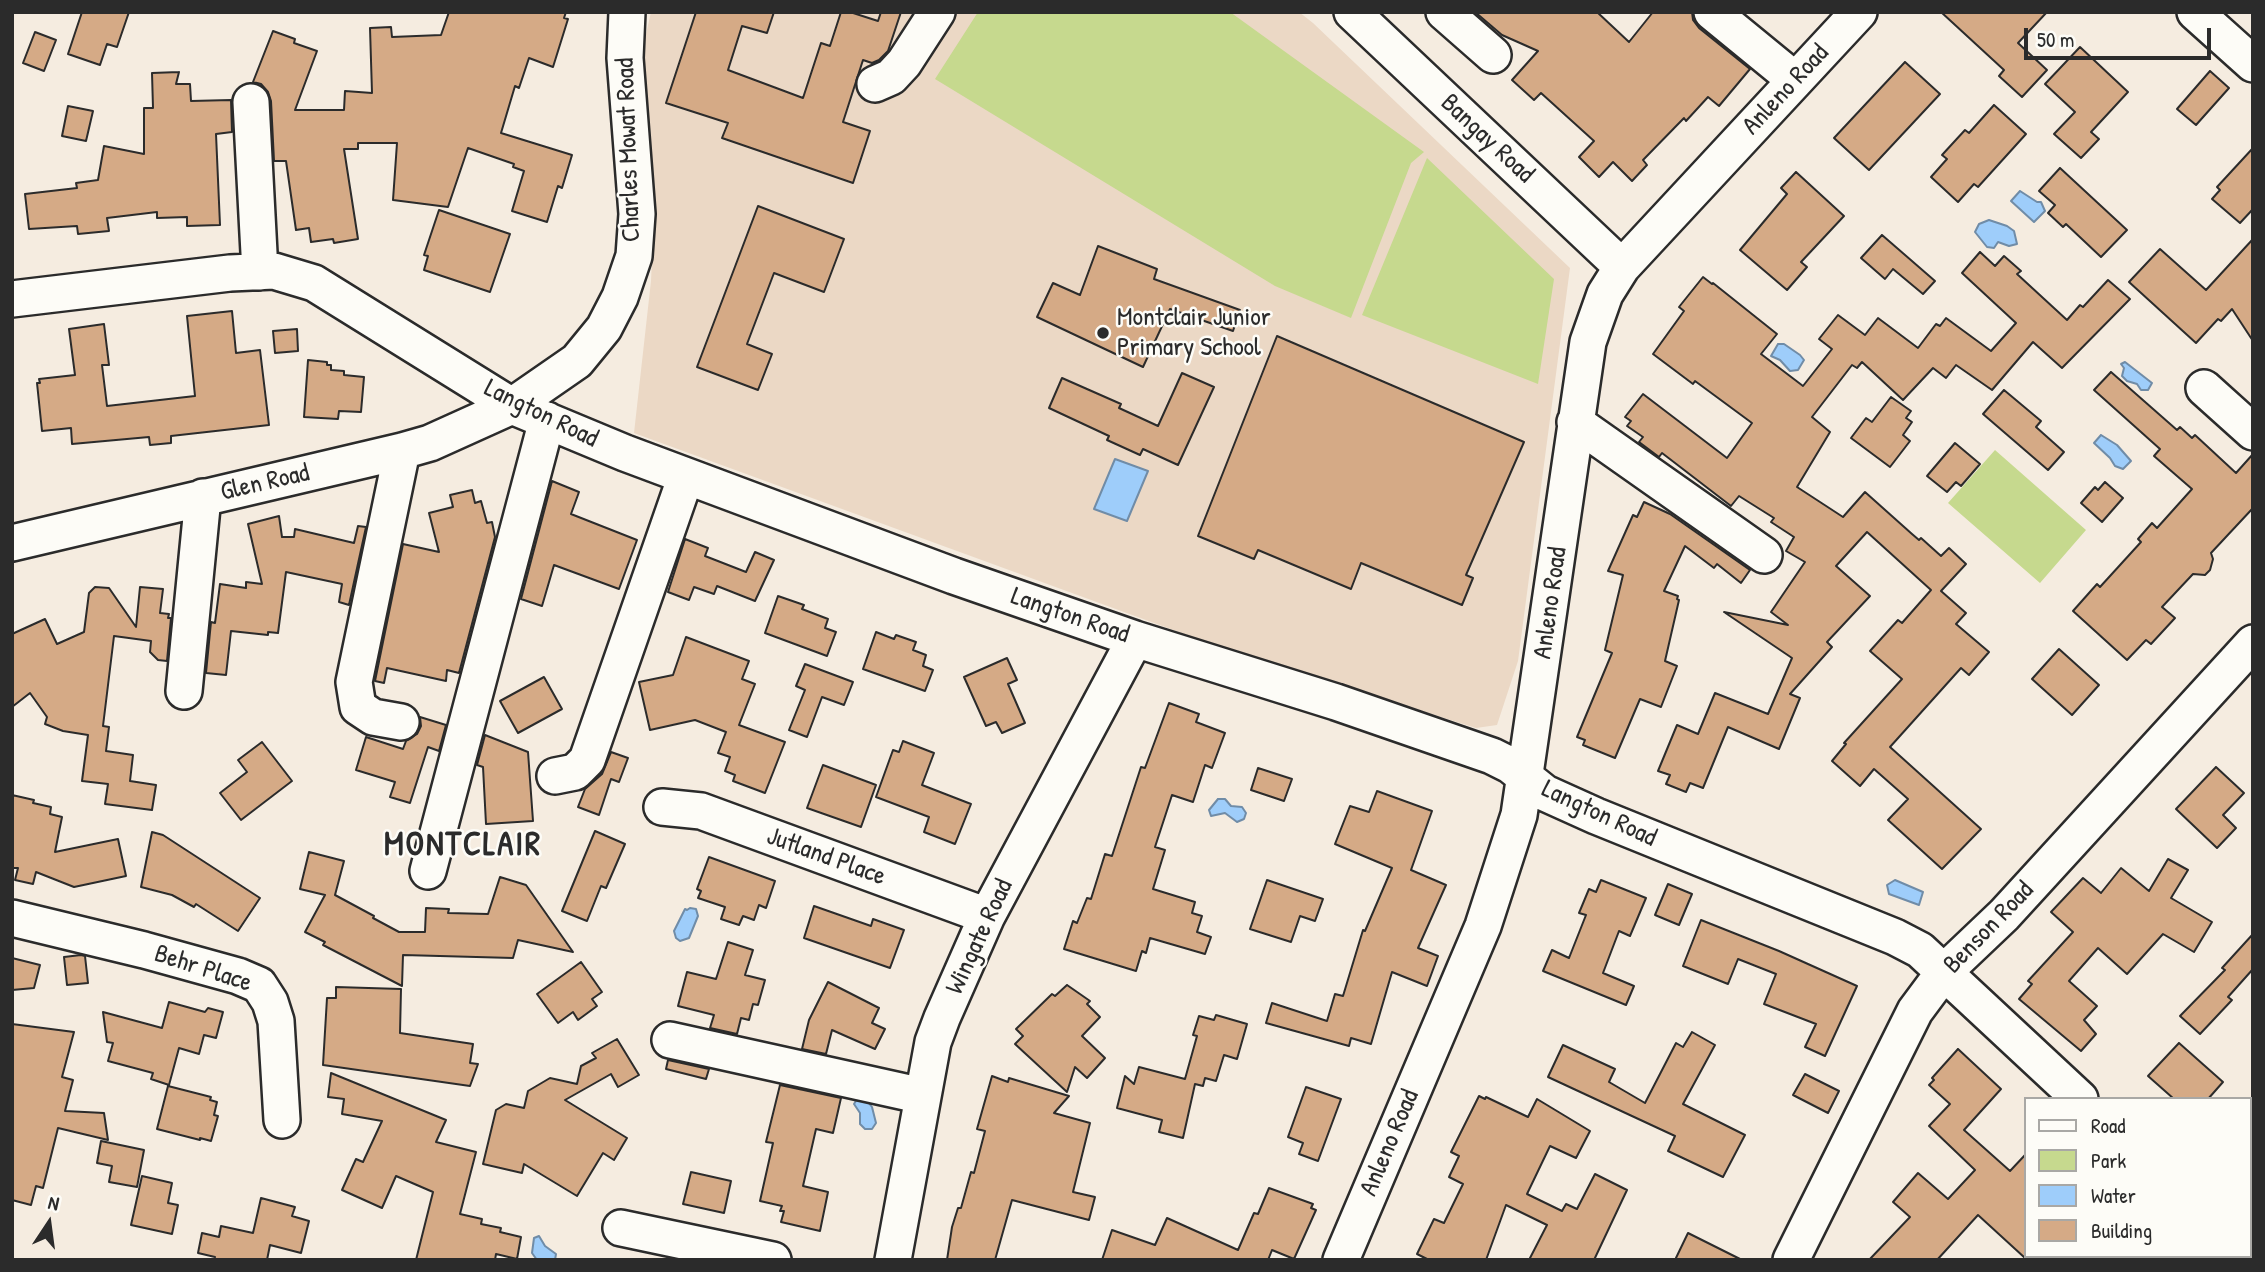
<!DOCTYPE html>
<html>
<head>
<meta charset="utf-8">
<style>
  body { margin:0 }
  #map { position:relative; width:2265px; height:1272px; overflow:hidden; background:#f5ece0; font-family:"Patrick Hand",sans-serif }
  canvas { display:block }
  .frame { position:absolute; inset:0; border:14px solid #2b2b2b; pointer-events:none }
  .legend { position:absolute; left:2024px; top:1097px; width:228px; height:161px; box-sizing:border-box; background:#fdfcf7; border:2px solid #a9a8a5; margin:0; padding:9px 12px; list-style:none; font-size:21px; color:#2b2b2b }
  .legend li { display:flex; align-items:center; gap:14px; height:35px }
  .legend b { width:35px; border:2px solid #a9a8a5 }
  .north { position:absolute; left:14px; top:1188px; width:70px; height:70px; -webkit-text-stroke:5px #fdfcf7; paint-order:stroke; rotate:13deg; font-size:19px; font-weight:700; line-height:28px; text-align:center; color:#2b2b2b }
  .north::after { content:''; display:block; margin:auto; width:24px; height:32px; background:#2b2b2b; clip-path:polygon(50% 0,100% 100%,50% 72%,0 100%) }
  .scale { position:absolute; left:2024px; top:28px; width:187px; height:32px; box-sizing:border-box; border:4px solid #2b2b2b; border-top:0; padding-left:9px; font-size:21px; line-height:24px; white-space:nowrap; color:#2b2b2b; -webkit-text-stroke:5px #fdfcf7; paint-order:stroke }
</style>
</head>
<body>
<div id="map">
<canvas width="2265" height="1272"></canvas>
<div class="frame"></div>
<ul class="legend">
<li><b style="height:9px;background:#fdfcf7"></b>Road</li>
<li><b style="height:19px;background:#c6d98e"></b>Park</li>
<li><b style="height:19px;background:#9ecdfa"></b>Water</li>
<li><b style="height:19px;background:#d5aa86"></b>Building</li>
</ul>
<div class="north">N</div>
<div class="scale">50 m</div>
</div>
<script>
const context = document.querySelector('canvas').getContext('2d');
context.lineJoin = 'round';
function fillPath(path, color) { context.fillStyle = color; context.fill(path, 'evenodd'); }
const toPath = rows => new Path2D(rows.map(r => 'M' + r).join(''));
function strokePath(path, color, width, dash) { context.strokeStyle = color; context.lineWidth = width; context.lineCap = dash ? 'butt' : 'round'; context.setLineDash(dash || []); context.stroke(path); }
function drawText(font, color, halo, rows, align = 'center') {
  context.font = font + ' "Patrick Hand",sans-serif'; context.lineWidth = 5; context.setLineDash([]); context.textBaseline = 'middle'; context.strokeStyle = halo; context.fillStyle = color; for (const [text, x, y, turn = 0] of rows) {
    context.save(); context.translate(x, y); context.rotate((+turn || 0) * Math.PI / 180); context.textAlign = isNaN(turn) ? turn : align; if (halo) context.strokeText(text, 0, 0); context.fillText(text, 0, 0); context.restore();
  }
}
const built = toPath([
  [651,12,1299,12,1313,23,1570,268,1518,661,1497,725,1476,728,1228,650,634,433,651,281,655,190,639,65]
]);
const green = toPath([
  [978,12,1230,12,1424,152,1411,163,1351,318,1275,286,935,79],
  [1427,158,1554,279,1538,384,1362,315],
  [1995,450,2086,530,2040,583,1948,503]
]);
const water = toPath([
  [2020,191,2037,202,2041,202,2045,211,2034,222,2011,201,2020,191],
  [1989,220,2007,226,2014,231,2017,244,2009,246,1998,242,1994,248,1987,247,1975,232,1979,224,1989,220],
  [1778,344,1784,344,1800,355,1804,360,1798,370,1790,371,1780,360,1771,356,1778,344],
  [2125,362,2152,383,2148,390,2141,390,2137,384,2127,381,2122,376,2124,368,2121,364,2125,362],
  [2101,435,2117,445,2131,461,2123,469,2115,466,2110,458,2094,443,2101,435],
  [1115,459,1148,471,1127,521,1094,509,1115,459],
  [1218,799,1225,799,1231,806,1242,807,1246,813,1244,819,1237,822,1225,813,1211,816,1209,810,1218,799],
  [1895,880,1923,892,1919,905,1889,894,1887,885,1895,880],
  [690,908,696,909,698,916,689,938,680,941,676,938,674,931,685,909,687,910,690,908],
  [857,1099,868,1102,872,1107,876,1123,872,1129,865,1129,860,1124,860,1113,854,1104,857,1099],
  [539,1236,545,1246,556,1254,555,1260,537,1260,532,1253,534,1238,539,1236]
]);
const building = toPath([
  [82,12,129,12,117,47,107,44,100,65,68,54,82,12],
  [449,12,566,12,564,18,568,19,553,67,529,58,519,88,515,86,501,133,572,155,562,188,558,186,547,222,512,211,524,171,513,167,514,164,468,148,448,207,393,200,397,143,358,143,358,149,344,149,358,239,334,243,333,239,311,242,309,228,296,230,286,161,274,161,271,101,268,92,261,84,253,82,273,31,295,39,294,43,317,51,295,110,344,110,345,91,372,93,370,28,391,27,392,37,441,35,449,12],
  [696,12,774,12,767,33,742,26,728,70,803,98,821,43,830,46,841,12,850,12,878,21,881,12,901,12,888,51,879,60,872,63,863,60,843,122,870,131,853,183,722,138,728,123,666,103,696,12],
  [1475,12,1597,12,1629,42,1653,12,1692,12,1693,20,1699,28,1750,69,1719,106,1708,97,1686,121,1684,118,1643,160,1647,165,1632,181,1613,162,1599,177,1579,157,1594,141,1541,93,1534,100,1512,80,1538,51,1502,35,1475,12],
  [1941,12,2047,12,2018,43,2047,70,2022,97,1999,76,2004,70,1941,12],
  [35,32,56,40,44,71,23,63,35,32],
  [2080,47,2128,92,2091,132,2099,139,2081,158,2054,134,2075,112,2045,84,2080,47],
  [1905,62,1940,94,1869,170,1834,138,1905,62],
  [2210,71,2229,88,2196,125,2177,109,2210,71],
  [179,72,176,84,190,84,191,101,231,100,232,132,216,134,220,225,187,226,187,217,157,218,157,212,107,218,109,231,78,234,77,226,29,229,25,194,77,188,76,183,98,180,104,146,144,154,144,108,153,108,152,73,179,72],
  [1994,105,2026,134,1978,187,1974,184,1958,202,1931,177,1947,159,1942,155,1965,130,1969,133,1994,105],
  [68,106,93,111,86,141,62,136,68,106],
  [2253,148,2253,209,2240,223,2212,199,2220,190,2217,187,2253,148],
  [2060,168,2127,230,2101,257,2066,224,2063,227,2048,213,2055,205,2039,191,2060,168],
  [1796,172,1844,216,1801,262,1807,267,1787,290,1740,250,1787,194,1781,188,1796,172],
  [758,206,844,239,824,292,774,273,747,344,772,354,758,390,697,367,758,206],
  [439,210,510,234,490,292,424,270,428,256,424,255,439,210],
  [1882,235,1935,281,1923,294,1893,269,1885,279,1861,258,1882,235],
  [2253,239,2253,341,2232,309,2221,321,2218,319,2196,343,2129,282,2160,249,2206,290,2253,239],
  [1098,246,1157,269,1154,279,1240,310,1233,331,1170,309,1143,367,1037,317,1053,283,1080,295,1098,246],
  [1980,252,1995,266,2004,256,2021,271,2017,274,2067,320,2080,305,2083,307,2108,280,2130,299,2062,368,2033,342,1992,390,1956,365,1946,378,1933,368,1903,400,1862,362,1857,368,1852,365,1812,417,1830,432,1797,487,1843,517,1865,492,1912,534,1919,540,1921,538,1941,556,1949,548,1966,564,1941,591,1966,613,1956,624,1989,652,1969,675,1961,668,1890,747,1981,829,1942,869,1888,820,1908,799,1874,769,1860,786,1832,761,1846,744,1844,743,1902,679,1870,651,1898,620,1902,623,1931,590,1867,532,1836,566,1870,596,1827,642,1832,647,1790,694,1800,698,1779,749,1728,727,1703,788,1690,783,1686,792,1666,784,1670,775,1658,771,1677,725,1698,734,1715,693,1768,714,1792,658,1724,612,1788,625,1771,612,1805,562,1786,551,1794,537,1771,522,1774,518,1739,496,1731,506,1662,453,1659,457,1639,442,1643,437,1627,426,1631,421,1625,417,1643,394,1727,458,1752,423,1695,381,1693,384,1653,354,1684,311,1679,307,1703,277,1712,284,1713,283,1777,334,1761,354,1803,386,1832,349,1819,339,1838,315,1865,335,1878,318,1918,348,1936,324,1940,326,1946,318,1991,351,2016,323,1962,273,1980,252],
  [232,311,236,353,260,350,269,425,171,436,171,443,150,445,149,437,72,444,71,428,42,431,37,383,40,383,39,379,75,375,69,329,104,324,109,365,102,365,107,406,195,396,187,316,232,311],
  [297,329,298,351,275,353,273,331,297,329],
  [1277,336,1524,442,1466,575,1473,578,1462,605,1361,563,1351,589,1258,550,1254,559,1198,536,1277,336],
  [308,360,327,362,327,365,331,365,331,370,344,371,344,375,364,377,361,412,339,411,338,419,304,417,308,360],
  [2111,372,2177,430,2180,427,2192,438,2195,435,2236,473,2253,454,2253,508,2211,553,2213,559,2210,570,2205,575,2193,574,2162,607,2175,618,2151,644,2146,640,2127,660,2073,611,2097,584,2100,587,2141,542,2138,539,2152,523,2157,528,2192,489,2154,456,2160,449,2094,390,2111,372],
  [1182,373,1214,387,1178,465,1143,449,1140,455,1107,440,1109,436,1049,408,1062,378,1121,404,1119,408,1158,426,1182,373],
  [2004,390,2041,421,2036,427,2064,452,2048,470,1983,414,2004,390],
  [1891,397,1911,411,1906,418,1912,422,1903,435,1910,441,1890,467,1851,438,1866,418,1872,422,1891,397],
  [1955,443,1980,464,1961,486,1956,482,1947,492,1927,476,1955,443],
  [552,481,579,492,571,514,637,540,619,589,554,565,542,606,521,599,552,481],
  [2105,482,2123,498,2102,522,2081,503,2095,487,2098,490,2105,482],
  [472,490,475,503,481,501,487,523,492,522,495,537,459,673,447,670,446,681,387,668,384,683,375,681,403,544,439,552,429,513,453,507,450,495,472,490],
  [1644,502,1670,514,1750,570,1741,583,1717,564,1714,568,1685,546,1664,591,1678,596,1677,599,1679,600,1665,661,1677,666,1661,707,1640,699,1615,758,1583,745,1585,740,1577,737,1612,653,1605,650,1623,575,1608,571,1633,515,1637,517,1644,502],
  [279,516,282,537,294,537,295,529,354,543,358,526,366,527,349,605,339,602,342,584,286,572,278,633,268,632,268,635,231,631,226,675,206,673,211,622,215,623,220,584,246,588,246,582,262,584,248,524,279,516],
  [685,539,708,548,705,556,746,572,755,552,774,560,755,601,717,586,714,594,694,587,689,600,668,592,685,539],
  [95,587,109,588,136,627,140,587,163,589,160,613,169,614,168,618,171,618,167,661,158,660,150,652,151,641,114,636,103,726,109,727,106,751,133,755,130,781,156,785,152,810,105,804,108,784,82,781,88,735,63,731,45,724,47,717,30,693,12,707,12,634,45,619,57,644,84,632,89,593,95,587],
  [778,596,804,605,802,609,828,619,825,628,836,632,827,656,765,633,778,596],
  [876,632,894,639,896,635,916,642,913,650,926,655,923,666,933,670,925,691,863,669,876,632],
  [686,637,749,661,742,679,755,684,739,725,785,742,765,793,733,781,735,775,725,771,730,757,718,753,726,732,695,720,650,730,639,682,673,675,686,637],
  [2059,649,2099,685,2072,715,2032,679,2059,649],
  [1007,658,1017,680,1008,684,1025,723,1002,733,996,722,986,726,964,677,1007,658],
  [805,664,853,682,844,705,822,697,807,737,789,730,805,690,796,686,805,664],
  [544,677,562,709,518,733,500,701,544,677],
  [1169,703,1199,714,1196,722,1225,733,1212,768,1205,765,1193,802,1172,795,1155,847,1165,850,1153,889,1195,902,1192,913,1202,916,1197,932,1211,937,1205,954,1150,938,1146,953,1142,951,1136,971,1064,949,1073,921,1077,923,1087,898,1091,899,1105,854,1112,856,1141,767,1145,768,1169,703],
  [420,717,446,725,439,751,428,747,410,803,390,797,395,782,356,770,366,737,403,749,406,741,417,734,421,726,420,717],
  [485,735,528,752,533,821,486,824,483,767,477,765,485,735],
  [903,741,934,753,922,785,971,804,955,844,924,832,929,817,876,797,893,750,899,752,903,741],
  [262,742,292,781,241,820,220,793,247,772,238,760,262,742],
  [611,752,628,758,619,782,611,779,599,815,578,807,585,789,602,774,611,752],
  [823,765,876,785,861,827,807,808,823,765],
  [2216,767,2244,793,2223,815,2236,828,2217,848,2176,809,2216,767],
  [1258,768,1292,779,1284,801,1251,790,1258,768],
  [1377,791,1432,811,1411,870,1446,885,1418,948,1438,956,1427,986,1392,972,1371,1044,1351,1038,1349,1046,1266,1023,1272,1003,1327,1021,1335,994,1343,996,1363,930,1365,931,1392,868,1335,844,1350,806,1369,812,1377,791],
  [12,795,34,800,33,803,51,807,50,814,62,817,55,852,118,839,126,876,74,887,36,872,33,884,15,880,18,868,12,868,12,795],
  [595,831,625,844,606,888,601,886,587,921,562,911,595,831],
  [152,832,163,835,260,898,238,931,196,904,194,907,172,895,141,887,152,832],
  [309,852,344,861,335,895,374,916,373,918,399,932,425,932,426,908,449,909,448,913,488,914,500,877,526,885,573,952,518,940,513,958,403,955,402,986,323,945,325,942,305,932,325,895,300,889,309,852],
  [709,857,775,881,766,908,759,905,754,920,743,916,739,925,721,919,725,907,698,898,701,891,697,889,709,857],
  [2168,859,2188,870,2171,898,2212,922,2194,952,2163,934,2127,974,2098,948,2069,981,2097,1006,2084,1020,2096,1034,2081,1051,2019,999,2032,984,2028,981,2073,932,2051,912,2083,878,2101,893,2121,868,2149,891,2168,859],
  [1267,880,1323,899,1315,921,1300,916,1291,942,1250,929,1267,880],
  [1601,880,1646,898,1630,936,1619,931,1603,973,1634,986,1626,1005,1543,971,1552,950,1569,958,1586,915,1579,913,1589,889,1596,892,1601,880],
  [1668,884,1692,894,1679,925,1655,915,1668,884],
  [814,906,871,926,873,919,904,930,890,968,804,938,814,906],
  [1701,920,1779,951,1857,986,1825,1056,1805,1047,1816,1024,1764,1004,1776,974,1738,959,1728,984,1683,966,1701,920],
  [2253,934,2253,969,2228,997,2232,1000,2200,1034,2180,1016,2225,970,2222,968,2253,934],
  [728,942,753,950,745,975,765,980,758,1005,753,1004,749,1020,741,1018,737,1034,710,1028,714,1015,678,1006,687,972,716,979,728,942],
  [81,955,85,956,88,983,67,985,64,957,81,955],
  [12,958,40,965,34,988,12,990,12,958],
  [581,962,602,992,592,999,597,1006,578,1020,573,1012,558,1023,537,994,581,962],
  [828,982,879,1008,872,1023,885,1029,875,1049,832,1030,826,1054,802,1049,809,1020,828,982],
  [1067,985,1090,1001,1087,1004,1100,1017,1082,1036,1105,1058,1087,1078,1075,1067,1067,1092,1015,1044,1023,1036,1016,1029,1052,994,1055,996,1067,985],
  [336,987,401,989,400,1033,473,1044,470,1063,478,1064,470,1086,323,1065,327,998,336,998,336,987],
  [169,1002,205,1012,208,1008,223,1012,216,1038,204,1035,199,1054,179,1048,169,1085,151,1079,153,1073,108,1061,113,1043,107,1042,103,1012,162,1028,169,1002],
  [1216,1015,1247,1024,1237,1059,1224,1055,1216,1081,1205,1078,1203,1086,1195,1084,1183,1138,1159,1132,1162,1120,1117,1108,1125,1076,1134,1084,1139,1067,1185,1079,1197,1036,1193,1035,1199,1016,1214,1020,1216,1015],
  [12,1024,74,1032,62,1077,73,1080,65,1111,104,1113,108,1140,58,1128,43,1188,36,1186,31,1205,12,1200,12,1024],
  [1692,1032,1715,1045,1683,1104,1745,1135,1723,1177,1668,1151,1675,1136,1548,1077,1563,1045,1615,1069,1609,1082,1645,1103,1676,1043,1683,1047,1692,1032],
  [617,1039,639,1075,618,1087,611,1074,565,1100,627,1138,614,1160,603,1153,577,1196,524,1164,522,1173,483,1164,496,1110,506,1104,524,1108,528,1091,550,1078,577,1084,581,1066,596,1058,592,1053,617,1039],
  [2179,1043,2223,1082,2208,1099,2174,1099,2148,1076,2179,1043],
  [1958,1049,2001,1089,1964,1130,2010,1171,2025,1155,2025,1258,1978,1215,1937,1260,1869,1260,1910,1217,1893,1202,1918,1173,1948,1199,1975,1170,1929,1126,1950,1104,1929,1085,1934,1080,1932,1078,1958,1049],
  [668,1060,709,1069,706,1079,666,1069,668,1060],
  [331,1073,446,1120,436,1142,476,1152,460,1214,482,1219,481,1224,501,1228,500,1232,521,1237,517,1259,496,1254,495,1260,416,1260,433,1192,396,1176,382,1208,342,1190,356,1159,363,1162,382,1121,342,1114,344,1099,328,1097,331,1073],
  [1805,1074,1839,1091,1828,1113,1793,1095,1805,1074],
  [992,1076,1008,1082,1009,1078,1069,1096,1054,1113,1090,1123,1073,1192,1095,1197,1089,1220,1012,1200,995,1260,947,1260,952,1227,958,1208,961,1208,971,1172,974,1173,985,1131,977,1129,992,1076],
  [780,1085,841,1098,833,1133,816,1129,803,1186,828,1192,820,1231,781,1222,784,1211,780,1211,782,1206,760,1201,773,1143,766,1142,780,1085],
  [168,1086,211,1097,210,1100,217,1102,214,1115,218,1116,211,1141,200,1138,200,1140,157,1129,168,1086],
  [1306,1087,1341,1099,1318,1161,1299,1154,1303,1143,1288,1137,1306,1087],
  [1479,1096,1485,1099,1486,1097,1528,1117,1537,1099,1590,1131,1576,1158,1550,1146,1527,1194,1562,1211,1566,1204,1577,1209,1595,1174,1627,1190,1594,1260,1529,1260,1547,1225,1506,1205,1486,1260,1429,1260,1417,1254,1434,1219,1444,1223,1463,1184,1449,1177,1459,1156,1451,1152,1479,1096],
  [101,1141,144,1150,137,1187,109,1182,112,1166,97,1163,101,1141],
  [691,1172,731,1181,724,1213,683,1204,691,1172],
  [142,1176,172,1183,168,1203,178,1205,172,1234,131,1225,142,1176],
  [1269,1188,1313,1204,1311,1208,1316,1210,1294,1259,1272,1250,1268,1260,1102,1260,1112,1230,1155,1245,1167,1218,1238,1250,1254,1213,1258,1214,1269,1188],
  [261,1198,295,1207,292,1216,309,1221,301,1253,270,1245,267,1260,214,1260,215,1257,198,1253,202,1233,219,1237,221,1226,253,1233,261,1198],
  [1688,1233,1742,1260,1675,1260,1688,1233]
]);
const minor = toPath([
  [1352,12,1622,267],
  [1444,12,1493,55],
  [1712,12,1795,80],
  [2195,12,2253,64],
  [875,84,891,77,904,63,937,12],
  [251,102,260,272],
  [12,299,230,273,274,271,314,283,512,406,625,453,954,576,1135,639,1336,702,1492,756,1510,765,1545,793,1596,816,1895,937,1920,950,2080,1099],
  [2204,388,2253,432],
  [1575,422,1764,555],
  [12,543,402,451,430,443,512,406,577,361,604,328,620,297,634,256,637,214,625,58,627,12],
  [184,691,203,497],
  [401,722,373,717,358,707,354,682,402,451],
  [555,776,575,772,587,760,686,476],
  [662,807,701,811,987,916],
  [428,871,547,420],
  [12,918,144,950,238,976,259,985,270,1002,276,1021,282,1120],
  [670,1040,923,1096],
  [621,1228,773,1260],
  [2249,1254,2253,1257],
  [893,1260,933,1042,942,1018,987,916,1135,639],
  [1341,1260,1483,926,1519,815,1588,342,1605,294,1622,267,1859,12],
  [1791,1260,1915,1011,1944,972,2004,915,2253,643],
  [2138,1260,2146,1256]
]);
const markers = [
  [1103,333,7,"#2b2b2b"]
];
const streetNames = [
  ["Anleno Road",1786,90,-47],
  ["Bangay Road",1487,139,43],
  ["Charles Mowat Road",629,150,-92],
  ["Langton Road",541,414,26],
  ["Glen Road",265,483,-13],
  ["Anleno Road",1551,603,-82],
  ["Langton Road",1070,616,19],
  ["Langton Road",1599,814,25],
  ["Jutland Place",826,857,20],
  ["Benson Road",1989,928,-46],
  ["Wingate Road",980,937,-65],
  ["Behr Place",203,969,18],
  ["Anleno Road",1390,1143,-67]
];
const poiNames = [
  ["Montclair Junior",1117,318],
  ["Primary School",1117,348]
];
const districtNames = [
  ["MONTCLAIR",463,846]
];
fillPath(built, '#ebd8c5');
fillPath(green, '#c6d98e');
fillPath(water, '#9ecdfa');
strokePath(water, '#708ca7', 2);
fillPath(building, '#d5aa86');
strokePath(building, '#2b2b2b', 2);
strokePath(minor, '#2b2b2b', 40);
strokePath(minor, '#fdfcf7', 35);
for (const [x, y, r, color] of markers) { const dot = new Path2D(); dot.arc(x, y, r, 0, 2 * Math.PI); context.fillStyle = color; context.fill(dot); strokePath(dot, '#fdfcf7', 2.5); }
drawText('26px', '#2b2b2b', '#fdfcf7', streetNames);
drawText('26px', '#2b2b2b', '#fdfcf7', poiNames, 'left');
context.letterSpacing = '2px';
drawText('bold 33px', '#2b2b2b', '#fdfcf7', districtNames);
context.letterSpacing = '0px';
</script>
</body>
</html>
